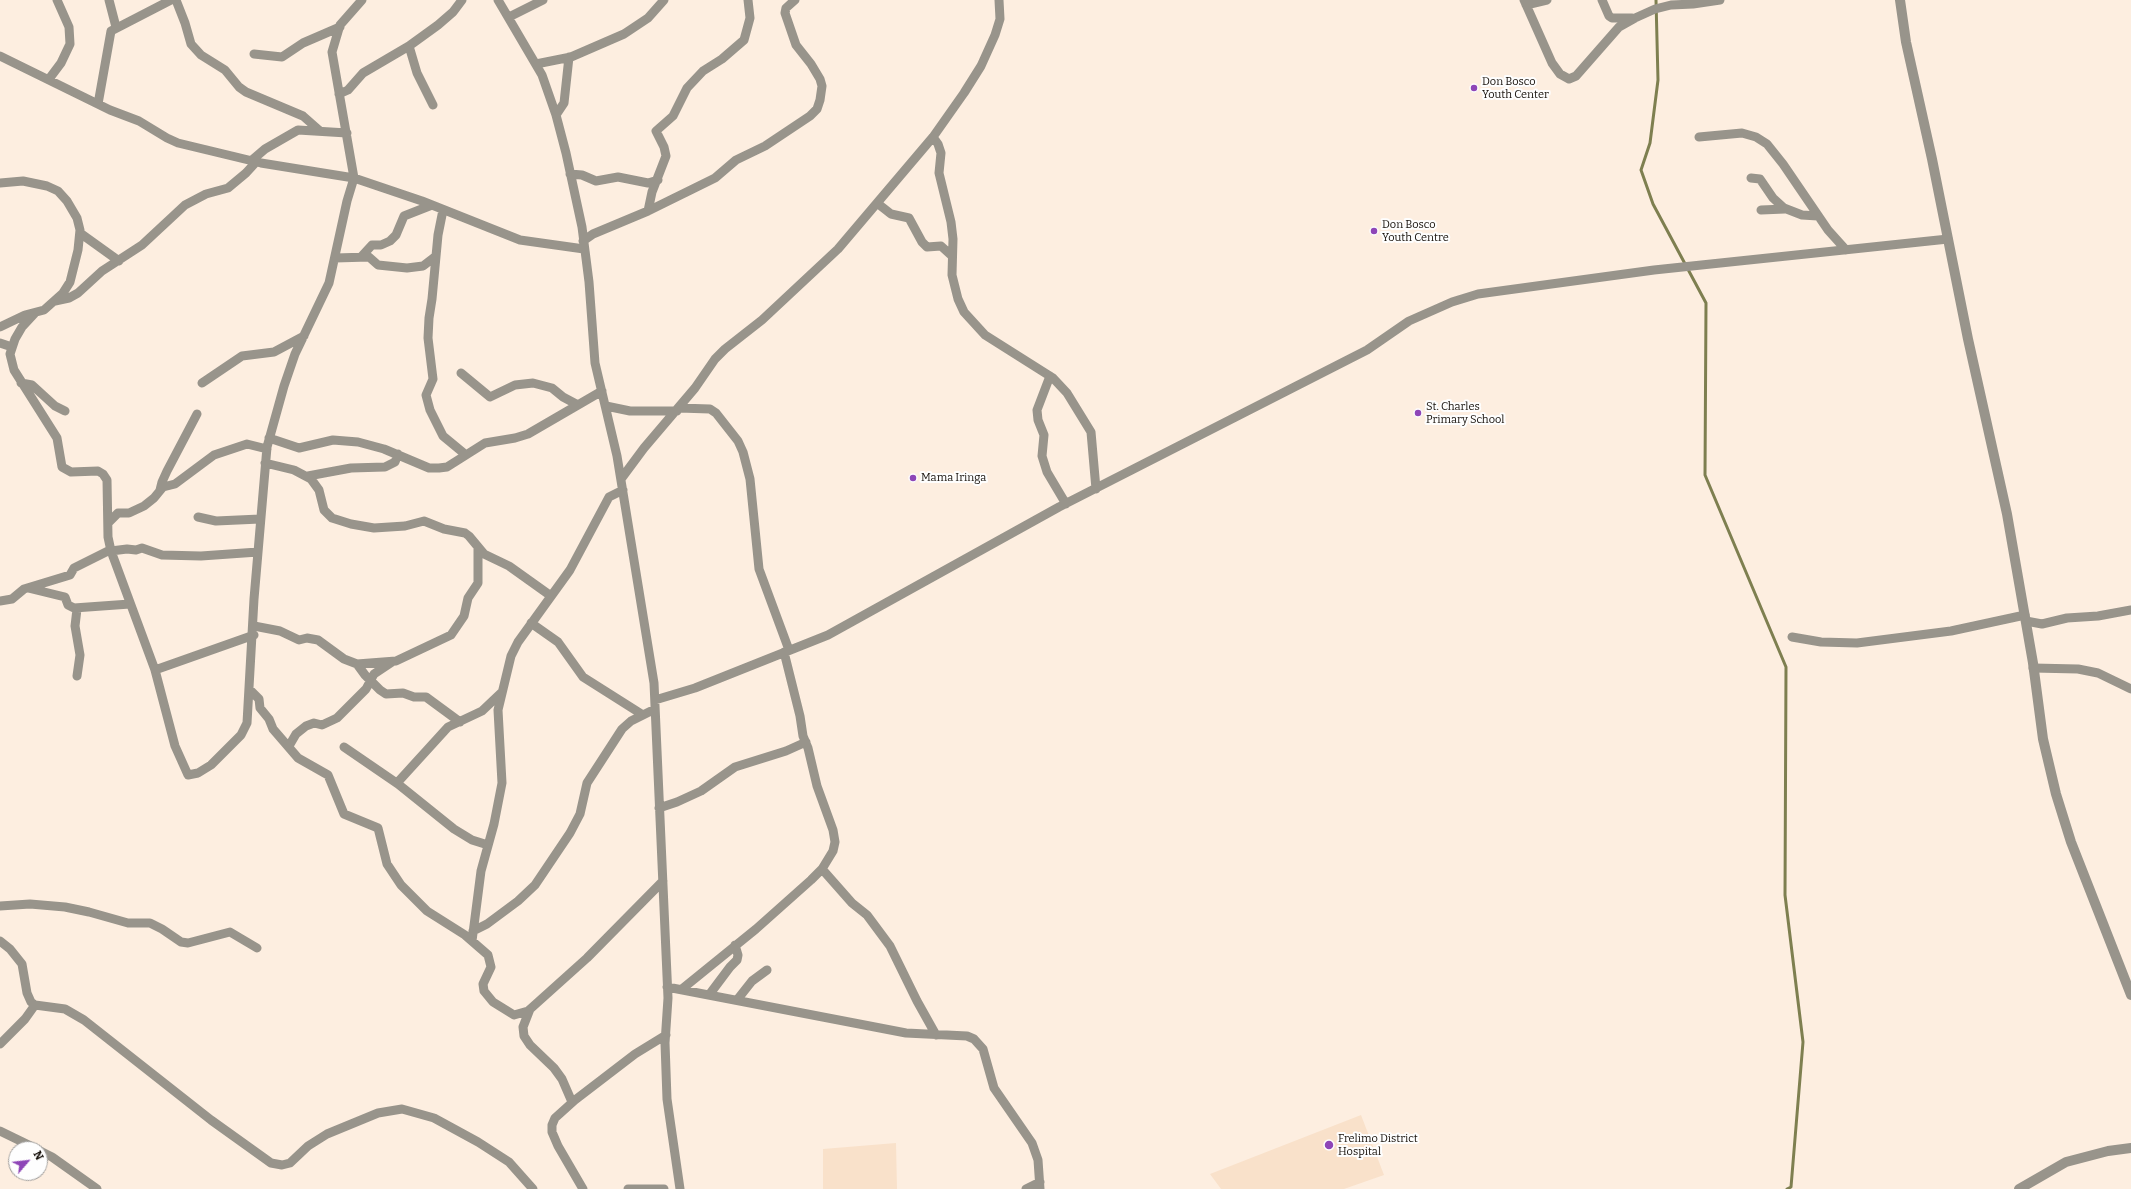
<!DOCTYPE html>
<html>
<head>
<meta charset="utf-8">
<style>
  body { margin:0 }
  #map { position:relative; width:2131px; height:1189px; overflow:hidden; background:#fdeee0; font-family:Bitter,serif }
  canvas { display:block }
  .north { position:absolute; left:8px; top:1141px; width:40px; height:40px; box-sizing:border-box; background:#fefefe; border:1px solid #a09e9c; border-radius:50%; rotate:62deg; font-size:11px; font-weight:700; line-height:16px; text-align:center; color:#140e08 }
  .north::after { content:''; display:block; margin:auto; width:14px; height:18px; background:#8e45b7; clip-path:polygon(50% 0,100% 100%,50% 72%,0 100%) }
</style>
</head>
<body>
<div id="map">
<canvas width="2131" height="1189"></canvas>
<div class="north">N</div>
</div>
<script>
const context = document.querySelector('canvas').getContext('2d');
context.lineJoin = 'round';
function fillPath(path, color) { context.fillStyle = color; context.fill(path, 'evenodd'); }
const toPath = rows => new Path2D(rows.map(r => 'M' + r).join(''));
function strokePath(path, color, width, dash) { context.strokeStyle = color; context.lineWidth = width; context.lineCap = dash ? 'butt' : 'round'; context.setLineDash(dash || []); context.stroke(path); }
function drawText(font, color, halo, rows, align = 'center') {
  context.font = font + ' Bitter,serif'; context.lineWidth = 4; context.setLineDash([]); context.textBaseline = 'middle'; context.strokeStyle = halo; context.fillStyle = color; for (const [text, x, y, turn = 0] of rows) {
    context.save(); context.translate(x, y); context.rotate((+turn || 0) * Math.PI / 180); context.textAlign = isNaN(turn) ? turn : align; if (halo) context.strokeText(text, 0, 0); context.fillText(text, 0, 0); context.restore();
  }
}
const built = toPath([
  [1361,1115,1384,1175,1344,1189,1221,1189,1210,1174],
  [896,1143,897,1189,823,1189,823,1149]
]);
const stream = toPath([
  [1656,0,1658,80,1650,143,1641,170,1653,204,1706,303,1705,475,1786,667,1785,895,1803,1042,1791,1187,1787,1189]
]);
const minor = toPath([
  [109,0,116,27],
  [176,0,185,23,191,44,201,55,225,70,239,87,246,92,303,116,320,131],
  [498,0,542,75,556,115,566,153,582,227,589,282,595,363,617,456,654,683,668,998,665,1043,667,1099,680,1189],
  [1524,0,1552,63,1560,74,1569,79,1576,76,1619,27,1635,18,1655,9,1671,5,1693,4,1720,0],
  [1602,0,1609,16,1612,18,1632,18],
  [1526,5,1547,0],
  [509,17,543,0],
  [409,46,417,73,433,105],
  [254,54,282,57,303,43,340,27],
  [0,56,110,110,139,121,167,138,178,143,261,163,354,178,422,201,520,240,584,249],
  [536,64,571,57,624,34,648,18,664,0],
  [49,79,61,63,70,44,69,27,57,0],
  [339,94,348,90,363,73,409,46,438,25,453,12,462,0],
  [98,104,111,31,171,0],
  [556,115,564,103,569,57],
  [933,137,938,144,941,153,939,173,951,222,953,239,952,275,958,299,964,312,985,335,1053,378,1067,393,1091,432,1096,489],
  [1699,137,1742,133,1756,137,1767,144,1783,164,1828,230,1846,250],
  [251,161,265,149,298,130,347,133],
  [570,174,582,175,596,181,618,177,648,183,658,180],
  [1751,178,1760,179,1773,198,1784,208,1802,215,1818,216],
  [0,183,23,181,47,186,58,191,67,201,77,218,80,230,78,250,70,282,63,293,44,310,25,315,0,327],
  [877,203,891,214,909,218,922,242,927,247,941,246,952,256],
  [443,210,438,235,432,299,429,318,428,338,433,379,426,395,430,410,443,436,466,455],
  [1761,210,1785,209],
  [648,211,652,192,666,156,664,147,656,131,673,116,687,88,703,71,722,59,744,40,750,18,748,0],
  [80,233,119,261],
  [583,241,593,234,648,211,715,178,736,160,765,146,810,116,817,109,820,100,822,86,820,79,811,64,796,45,785,13,786,8,795,0],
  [361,257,372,245,381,245,390,241,396,235,404,216,432,205],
  [335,258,369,257,378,265,407,268,423,266,436,256],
  [55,301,69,298,78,293,102,271,142,245,185,205,206,194,228,188,246,173,256,162],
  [35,313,22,327,15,339,10,354,14,370,57,438,62,467,71,472,98,471,103,474,107,480,108,537,111,551,155,670,175,746,188,775,198,773,211,765,241,735,247,723,254,599,267,447,284,386,295,354,329,283,347,201,354,178,332,52,340,25,362,0],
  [0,343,12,347],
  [461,373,490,397,515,385,533,383,552,388,563,397,578,405],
  [1050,376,1037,410,1038,420,1044,435,1042,456,1047,472,1066,504],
  [21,383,32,385,55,406,65,411],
  [202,383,242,356,274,352,304,336],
  [606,406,630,411,677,411],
  [679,408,710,409,716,413,738,441,743,452,750,479,759,569,789,650],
  [269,438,299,448,333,440,358,442,384,449,429,468,439,468,447,467,485,443,515,438,528,434,602,391],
  [265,463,294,470,311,479,319,490,324,510,332,518,351,524,374,528,405,526,424,521,444,529,465,533,469,536,484,554,509,566,551,596],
  [308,476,351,468,385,467,395,462,398,454],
  [621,479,644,448,695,388,715,359,725,349,762,320,838,249,933,137,964,93,981,66,995,35,1000,19,999,0],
  [160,490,162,482,167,471,197,414],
  [198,517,216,521,260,519],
  [108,523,118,513,129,513,144,506,154,498,163,487,175,484,214,455,247,444,267,449],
  [111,551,127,549,136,550,142,548,162,555,201,556,258,552],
  [28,588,65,597,68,605,74,608,130,604],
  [0,601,12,599,24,589,70,575,74,568,110,550],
  [2026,621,2042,624,2067,618,2098,616,2131,610],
  [531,623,558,642,583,677,643,715],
  [254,626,280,631,299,640,307,638,318,640,344,659,357,664,396,661,451,635,464,616,468,598,478,583,478,549],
  [1792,637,1821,642,1857,643,1951,631,2025,615],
  [357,664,365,675,380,690,386,694,403,693,414,697,426,697,460,722],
  [2033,668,2078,669,2098,673,2131,689],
  [155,670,254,635],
  [77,676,80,655,75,626,77,609],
  [250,690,259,699,260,708,269,719,273,729,298,758,328,775,344,814,378,828,387,864,401,885,427,911,465,935,488,955,491,967,483,984,484,991,493,1002,514,1015,528,1011,587,958,663,881],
  [655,700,695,688,828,635,1059,507,1367,350,1409,321,1452,302,1478,294,1654,270,1948,239],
  [289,746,296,734,306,726,314,723,322,725,337,718,366,689,374,674,392,662],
  [344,747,398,784,454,829,472,840,488,845],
  [397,783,448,727,482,711,501,693],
  [659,808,677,802,701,791,735,767,786,751,806,742],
  [822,869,852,903,867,915,890,946,917,1001,936,1035],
  [0,906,30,904,65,907,89,912,128,923,150,923,162,929,181,942,188,943,230,932,257,948],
  [473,931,487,924,518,901,535,885,570,833,580,814,587,783,622,729,631,721,655,709],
  [0,941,10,949,22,964,27,993,31,1002,35,1005,65,1009,84,1020,211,1120,271,1163,282,1165,290,1163,308,1146,327,1134,378,1113,402,1109,434,1118,478,1142,509,1162,533,1189],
  [472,941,481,871,494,824,502,783,498,710,511,656,518,642,570,570,609,497,623,490],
  [667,987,906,1033,967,1036,974,1039,983,1049,994,1088,1032,1143,1038,1160,1040,1189],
  [682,989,756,929,811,880,822,869,833,851,835,842,833,830,817,786,808,748,803,736,800,716,784,652],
  [709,995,730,967,737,960,738,955,735,945],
  [737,1000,752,981,767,970],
  [530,1009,523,1027,524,1036,530,1045,554,1068,562,1079,572,1102],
  [0,1044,25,1019,35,1005],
  [0,1131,37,1149],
  [40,1151,52,1157,97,1189],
  [583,1189,558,1146,552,1132,552,1125,555,1118,575,1100,635,1054,666,1035],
  [628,1189,664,1189],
  [1026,1189,1040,1182]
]);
const tertiary = toPath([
  [1900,0,1906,42,1932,159,1968,339,2007,514,2033,663,2043,739,2056,794,2071,842,2131,995],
  [2019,1189,2066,1162,2108,1151,2131,1148]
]);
const markers = [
  [1474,88,4,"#8e45b7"],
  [1374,231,4,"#8e45b7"],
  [1418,413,4,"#8e45b7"],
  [913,478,4,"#8e45b7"],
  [1329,1145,5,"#8e45b7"]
];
const poiNames = [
  ["Don Bosco",1482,82],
  ["Youth Center",1482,95],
  ["Don Bosco",1382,225],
  ["Youth Centre",1382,238],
  ["St. Charles",1426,407],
  ["Primary School",1426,420],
  ["Mama Iringa",921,478],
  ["Frelimo District",1338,1139],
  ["Hospital",1338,1152]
];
fillPath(built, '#f9e1ca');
strokePath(stream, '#7e7f50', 3);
strokePath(minor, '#98948b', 9);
strokePath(tertiary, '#98948b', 10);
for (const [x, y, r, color] of markers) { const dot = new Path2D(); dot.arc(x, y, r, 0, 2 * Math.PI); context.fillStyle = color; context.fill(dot); strokePath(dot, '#fefefe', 1.5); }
drawText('11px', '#140e08', '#fefefe', poiNames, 'left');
</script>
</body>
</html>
